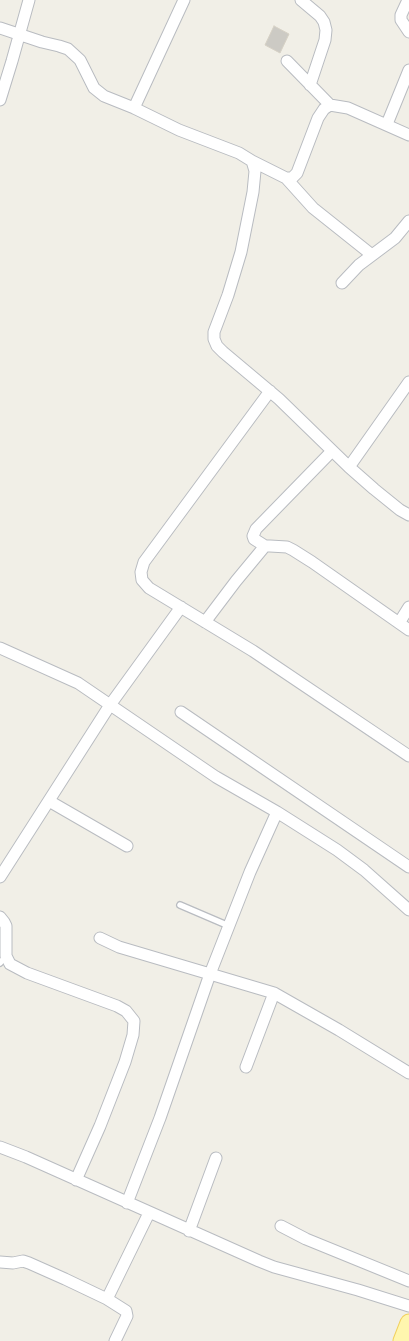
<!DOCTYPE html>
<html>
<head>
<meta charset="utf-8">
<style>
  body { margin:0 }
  canvas { display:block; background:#f1efe7 }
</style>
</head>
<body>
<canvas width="409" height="1341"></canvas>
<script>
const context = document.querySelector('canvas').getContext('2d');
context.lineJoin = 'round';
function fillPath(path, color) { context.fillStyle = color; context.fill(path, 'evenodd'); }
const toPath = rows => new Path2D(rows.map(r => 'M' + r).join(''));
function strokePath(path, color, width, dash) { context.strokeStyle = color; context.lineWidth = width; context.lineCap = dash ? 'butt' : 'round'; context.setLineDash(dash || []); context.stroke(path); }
const building = toPath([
  [274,26,289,34,280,53,265,45,274,26]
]);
const service = toPath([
  [180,905,229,926],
  [0,963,6,956]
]);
const minor = toPath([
  [301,0,320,16,324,22,326,30,325,40,310,85],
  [408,0,401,15,401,20,409,32],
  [0,28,42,42,59,46,68,49,80,60,94,88,104,96,134,108,179,130,239,153,252,161,255,171,253,192,241,252,228,295,214,332,214,339,217,346,223,352,279,399,349,467,374,489,400,510,409,515],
  [287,61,330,105],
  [0,100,12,61,29,0],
  [134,108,184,0],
  [387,124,409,70],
  [252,161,286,178,292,178,297,173,318,118,324,109,330,105,348,108,409,135],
  [286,178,313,208,372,255],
  [342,283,359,265,395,238,409,221],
  [270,391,144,562,141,572,142,580,149,588,253,651,409,756],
  [349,467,409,382],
  [265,546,254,539,253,536,256,529,332,451],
  [205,622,236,581,265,546,270,546,287,547,293,550,312,562,409,630],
  [399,623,409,607],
  [0,648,78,683,216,777,277,812,337,850,364,870,409,910],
  [181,712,409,867],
  [49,801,127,846],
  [0,877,110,705,181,607],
  [0,917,4,922,6,926,6,956,10,964,27,973,117,1006,126,1011,134,1021,133,1035,125,1062,100,1126,76,1180],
  [100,938,119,947,274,993,339,1030,409,1073],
  [246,1067,274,993],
  [0,1147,26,1157,259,1261,274,1267,358,1290,409,1306],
  [127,1203,160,1118,210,974,250,872,277,812],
  [281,1226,306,1239,409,1281],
  [189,1231,216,1158],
  [0,1262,13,1263,23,1261,29,1263,65,1279,107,1299],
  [115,1341,127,1316,126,1311,107,1299,149,1213]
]);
const primary = toPath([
  [402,1341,409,1323]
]);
fillPath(building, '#cccac4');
strokePath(building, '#d6d1c5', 1);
strokePath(service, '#b9bcc1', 8);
strokePath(minor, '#b9bcc1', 13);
strokePath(primary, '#f2d15e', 19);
strokePath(service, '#fff', 5.5);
strokePath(minor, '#fff', 11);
strokePath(primary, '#fff6ae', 17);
</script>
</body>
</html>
